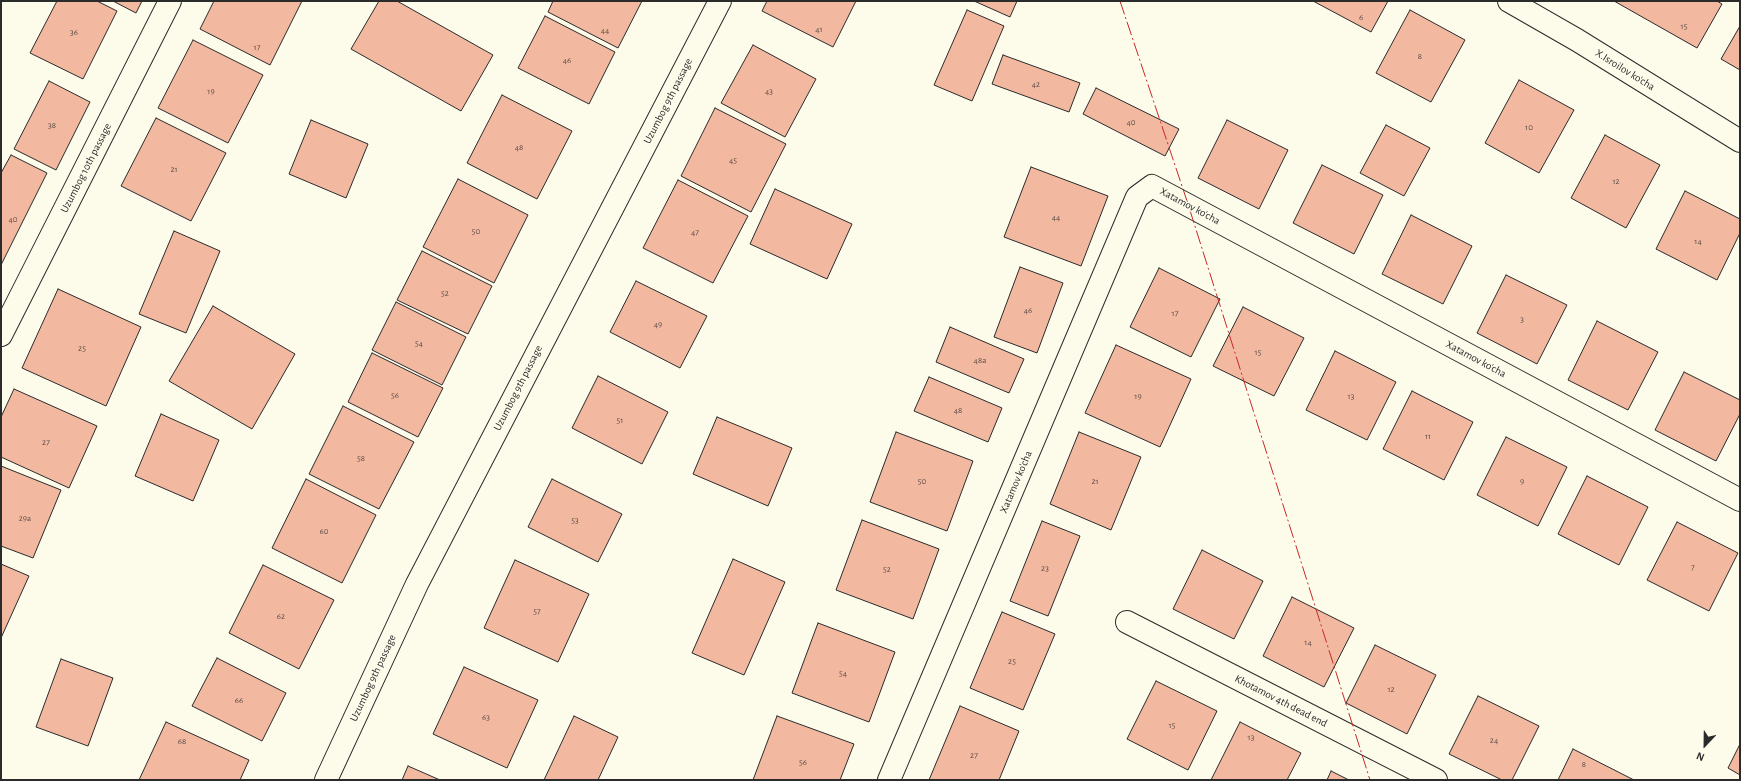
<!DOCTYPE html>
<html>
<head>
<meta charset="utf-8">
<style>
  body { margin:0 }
  #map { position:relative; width:1741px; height:781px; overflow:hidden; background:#fdfbea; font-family:"Alegreya Sans",sans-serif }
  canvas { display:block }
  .frame { position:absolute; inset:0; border:2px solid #2b2b2b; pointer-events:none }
  .north { position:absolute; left:1685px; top:725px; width:40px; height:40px; -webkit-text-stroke:3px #fdfbea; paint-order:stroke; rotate:202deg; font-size:11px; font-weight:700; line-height:16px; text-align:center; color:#2b2b2b }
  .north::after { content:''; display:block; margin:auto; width:14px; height:18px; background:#2b2b2b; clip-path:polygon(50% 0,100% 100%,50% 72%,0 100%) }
</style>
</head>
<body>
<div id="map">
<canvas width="1741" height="781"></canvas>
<div class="frame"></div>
<div class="north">N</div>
</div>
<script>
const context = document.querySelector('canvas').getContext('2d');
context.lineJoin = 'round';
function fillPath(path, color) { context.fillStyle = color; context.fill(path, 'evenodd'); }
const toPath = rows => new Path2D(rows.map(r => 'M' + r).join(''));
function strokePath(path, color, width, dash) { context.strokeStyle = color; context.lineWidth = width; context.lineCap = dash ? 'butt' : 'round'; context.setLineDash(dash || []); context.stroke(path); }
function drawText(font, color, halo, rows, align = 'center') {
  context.font = font + ' "Alegreya Sans",sans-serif'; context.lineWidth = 3; context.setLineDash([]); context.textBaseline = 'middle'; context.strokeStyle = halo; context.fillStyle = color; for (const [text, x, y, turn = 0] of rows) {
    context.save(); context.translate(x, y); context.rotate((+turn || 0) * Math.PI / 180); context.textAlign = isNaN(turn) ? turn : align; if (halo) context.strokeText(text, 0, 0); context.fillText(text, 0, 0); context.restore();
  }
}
const building = toPath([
  [57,1,97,1,117,11,83,79,30,53,57,1],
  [113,1,142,1,136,13,113,1],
  [214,1,302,1,270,65,200,29,214,1],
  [379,1,397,1,493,55,461,111,351,49,379,1],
  [553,1,642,1,618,48,548,12,553,1],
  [767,1,856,1,833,47,762,11,767,1],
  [974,1,1017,1,1010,17,974,1],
  [1313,1,1388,1,1371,32,1313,1],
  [1614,1,1717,1,1722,4,1697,48,1614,1],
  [967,10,1004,26,972,101,934,85,967,10],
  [1410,10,1465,40,1431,102,1376,73,1410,10],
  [545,16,615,52,589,104,518,68,545,16],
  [1740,26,1740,70,1721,59,1740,26],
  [193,40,263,75,228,143,158,108,193,40],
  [753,45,816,79,785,137,721,103,753,45],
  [1003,55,1080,83,1069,112,992,84,1003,55],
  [1519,80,1574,110,1539,173,1485,143,1519,80],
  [49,81,90,102,56,170,14,149,49,81],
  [1096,88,1179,129,1165,156,1083,114,1096,88],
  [502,95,572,131,537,199,467,163,502,95],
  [715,108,786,144,751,212,681,176,715,108],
  [156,118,226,153,191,221,121,186,156,118],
  [311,120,368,144,346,198,289,174,311,120],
  [1227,120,1288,150,1259,209,1198,178,1227,120],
  [1386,125,1430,148,1404,196,1360,173,1386,125],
  [1605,135,1660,165,1626,228,1571,198,1605,135],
  [11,155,47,173,1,265,1,173,11,155],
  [1322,165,1383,195,1354,254,1293,223,1322,165],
  [1031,167,1108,196,1081,266,1004,237,1031,167],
  [458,179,528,215,494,283,423,247,458,179],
  [678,180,748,216,713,283,643,248,678,180],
  [775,189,852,224,827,279,750,244,775,189],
  [1685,191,1740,219,1740,233,1717,280,1656,249,1685,191],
  [1411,215,1472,246,1443,304,1382,274,1411,215],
  [174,231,220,251,186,333,139,314,174,231],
  [422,251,492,286,468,334,397,300,422,251],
  [1020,267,1063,283,1037,353,994,337,1020,267],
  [1159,268,1220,299,1191,357,1130,327,1159,268],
  [1506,275,1567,305,1537,364,1477,333,1506,275],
  [636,281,707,316,680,368,610,332,636,281],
  [58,289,141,327,106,406,22,368,58,289],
  [396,302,466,337,442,385,372,350,396,302],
  [213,306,295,354,252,429,169,381,213,306],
  [1243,307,1304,338,1274,396,1213,366,1243,307],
  [1597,321,1658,352,1628,410,1568,380,1597,321],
  [950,327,1024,359,1009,393,936,362,950,327],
  [1116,345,1191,379,1160,447,1085,413,1116,345],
  [1335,351,1396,382,1367,440,1306,410,1335,351],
  [372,353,443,388,418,437,348,402,372,353],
  [1684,372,1740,400,1740,414,1716,461,1655,430,1684,372],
  [598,376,668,412,642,464,572,428,598,376],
  [929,377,1002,408,988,442,914,411,929,377],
  [14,389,97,426,69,488,1,457,1,417,14,389],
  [1412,391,1473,422,1444,480,1383,449,1412,391],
  [343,406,414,442,379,509,309,474,343,406],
  [161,414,219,440,193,501,135,476,161,414],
  [717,417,792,448,768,506,693,474,717,417],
  [896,432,973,461,947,531,870,502,896,432],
  [1079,432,1141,457,1111,530,1050,504,1079,432],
  [1506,437,1567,467,1538,526,1477,495,1506,437],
  [1,466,61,490,33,558,1,546,1,466],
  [1587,476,1648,507,1619,565,1558,534,1587,476],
  [306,479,376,515,342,583,272,548,306,479],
  [552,479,622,514,598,562,528,527,552,479],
  [862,520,939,549,913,619,836,590,862,520],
  [1042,521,1080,536,1048,616,1010,601,1042,521],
  [1677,522,1738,553,1709,611,1647,580,1677,522],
  [1202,550,1263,581,1234,639,1173,609,1202,550],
  [733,559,785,582,744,675,692,653,733,559],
  [515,560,589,594,558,662,484,628,515,560],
  [1,564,29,576,1,638,1,564],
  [263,565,334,600,299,669,229,633,263,565],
  [1292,597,1354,628,1324,687,1263,656,1292,597],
  [1002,612,1055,634,1023,710,970,688,1002,612],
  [818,623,895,652,869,722,792,693,818,623],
  [1375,645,1436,675,1407,734,1346,703,1375,645],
  [217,658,286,693,262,741,192,706,217,658],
  [61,659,113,678,88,746,36,727,61,659],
  [464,667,538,700,507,768,433,734,464,667],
  [1156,681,1217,711,1188,770,1127,739,1156,681],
  [1478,696,1539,726,1512,780,1502,780,1449,754,1478,696],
  [960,706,1019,731,999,780,929,780,960,706],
  [574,716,618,737,598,780,544,780,574,716],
  [777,716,854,744,840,780,753,780,777,716],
  [166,722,249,760,240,780,139,780,166,722],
  [1240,722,1301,753,1287,780,1211,780,1240,722],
  [1740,744,1740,775,1728,768,1740,744],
  [1573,749,1634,780,1558,780,1573,749],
  [408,766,440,780,402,780,408,766],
  [1331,771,1349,780,1327,780,1331,771]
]);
const minor = toPath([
  [1509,1,1577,40,1740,141],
  [1,335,170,1],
  [1127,622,1436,780],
  [326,780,417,584,720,1],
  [889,780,1137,197,1152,186,1740,500]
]);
const power = toPath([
  [1120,1,1187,201,1370,780]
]);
const numberNames = [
  ["6",1361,17],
  ["15",1684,26],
  ["41",819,29],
  ["44",605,30],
  ["36",74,32],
  ["17",257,47],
  ["8",1420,56],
  ["46",567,60],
  ["42",1036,84],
  ["19",211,91],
  ["43",769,91],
  ["40",1131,122],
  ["38",52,125],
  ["10",1529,127],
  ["48",519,147],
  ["45",733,160],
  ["21",174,169],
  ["12",1616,181],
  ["44",1056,217],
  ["40",13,219],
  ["50",476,231],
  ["47",695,232],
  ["14",1698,241],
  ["52",445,293],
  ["46",1028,310],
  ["17",1175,313],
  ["3",1522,319],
  ["49",658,324],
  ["54",419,343],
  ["25",82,348],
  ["15",1258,352],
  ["48a",980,360],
  ["56",395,395],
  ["19",1138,396],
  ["13",1351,396],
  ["48",958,410],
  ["51",620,420],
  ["11",1428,436],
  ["27",46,442],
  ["58",361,458],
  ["50",922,481],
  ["21",1095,481],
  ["9",1522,481],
  ["29a",25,518],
  ["53",575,520],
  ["60",324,531],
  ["7",1693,567],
  ["23",1045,568],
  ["52",887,569],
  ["57",537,611],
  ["62",281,616],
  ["14",1308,642],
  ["25",1012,661],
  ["54",843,673],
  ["12",1391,689],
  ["66",239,700],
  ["63",486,717],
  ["15",1172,725],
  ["13",1251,737],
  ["24",1494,740],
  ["68",182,741],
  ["27",974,755],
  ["56",803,762],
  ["8",1584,764]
];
const streetNames = [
  ["X.Isroilov ko'cha",1625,70,32],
  ["Uzumbog 9th passage",668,101,-63],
  ["Uzumbog 10th passage",86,168,-63],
  ["Xatamov ko'cha",1190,206,28],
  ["Xatamov ko'cha",1476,359,28],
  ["Uzumbog 9th passage",518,388,-63],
  ["Xatamov ko'cha",1016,482,-67],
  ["Uzumbog 9th passage",373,678,-65],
  ["Khotamov 4th dead end",1281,701,27]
];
fillPath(building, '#f2b8a0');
strokePath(building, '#2b2b2b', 1);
strokePath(minor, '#2b2b2b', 24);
strokePath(minor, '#fdfbea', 22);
strokePath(power, '#c62828', 1, [14, 3, 2, 3]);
drawText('9px', '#5d4e48', null, numberNames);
drawText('11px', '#2b2b2b', '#fdfbea', streetNames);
</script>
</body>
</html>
